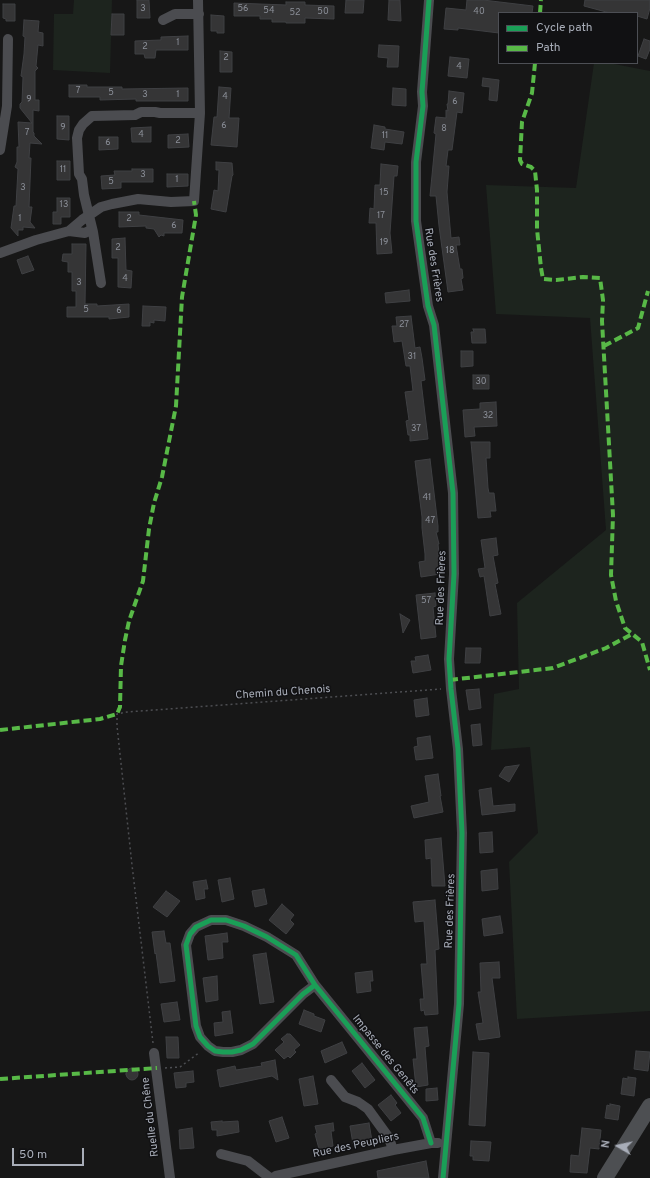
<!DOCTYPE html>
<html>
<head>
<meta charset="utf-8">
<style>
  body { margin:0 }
  #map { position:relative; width:650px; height:1178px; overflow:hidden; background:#171717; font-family:Overpass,sans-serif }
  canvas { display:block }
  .legend { position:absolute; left:498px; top:12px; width:140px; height:52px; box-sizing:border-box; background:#111113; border:1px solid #4d4f55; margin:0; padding:5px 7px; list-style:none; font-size:12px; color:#a8adb8 }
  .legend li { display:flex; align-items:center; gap:8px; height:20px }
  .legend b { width:20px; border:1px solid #4d4f55 }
  .north { position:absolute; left:598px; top:1126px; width:40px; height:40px; -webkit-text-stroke:3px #111113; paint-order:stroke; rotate:279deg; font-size:11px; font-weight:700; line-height:16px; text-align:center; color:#a8adb8 }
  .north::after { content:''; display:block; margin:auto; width:14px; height:18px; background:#a8adb8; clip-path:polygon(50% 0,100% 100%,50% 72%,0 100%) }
  .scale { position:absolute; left:12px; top:1148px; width:72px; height:18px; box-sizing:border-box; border:2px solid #a8adb8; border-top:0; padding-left:5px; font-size:12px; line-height:14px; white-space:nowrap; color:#a8adb8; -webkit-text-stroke:3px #111113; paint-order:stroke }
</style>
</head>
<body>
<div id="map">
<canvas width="650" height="1178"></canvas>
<ul class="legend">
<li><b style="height:5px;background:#1a9f57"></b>Cycle path</li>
<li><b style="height:5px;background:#58b947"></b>Path</li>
</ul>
<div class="north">N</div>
<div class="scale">50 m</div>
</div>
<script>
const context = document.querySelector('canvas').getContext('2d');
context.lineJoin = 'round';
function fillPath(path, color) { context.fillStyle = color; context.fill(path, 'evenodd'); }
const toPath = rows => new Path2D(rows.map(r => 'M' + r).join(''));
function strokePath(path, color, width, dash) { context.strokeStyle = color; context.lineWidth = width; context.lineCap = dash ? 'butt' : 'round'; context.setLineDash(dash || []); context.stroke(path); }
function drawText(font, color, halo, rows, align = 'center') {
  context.font = font + ' Overpass,sans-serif'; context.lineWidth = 3; context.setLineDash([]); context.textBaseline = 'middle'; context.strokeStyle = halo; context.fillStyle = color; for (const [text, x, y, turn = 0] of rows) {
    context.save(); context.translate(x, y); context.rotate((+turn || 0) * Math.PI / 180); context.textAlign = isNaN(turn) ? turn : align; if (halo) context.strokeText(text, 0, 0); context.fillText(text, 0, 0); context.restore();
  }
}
const green = toPath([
  [74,0,112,0,110,73,53,70,54,14,73,14],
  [594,63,609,63,650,71,650,1011,517,1019,509,862,538,833,530,747,491,750,494,694,519,689,517,603,606,530,590,318,496,314,486,185,576,188]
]);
const building = toPath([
  [137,0,149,0,150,18,137,18,137,0],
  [346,0,364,0,363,13,345,13,346,0],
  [389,0,400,0,401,21,388,20,389,0],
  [467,0,483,0,533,6,532,13,499,13,499,33,458,28,458,30,444,29,446,8,466,10,467,0],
  [585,0,650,0,650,8,647,19,637,16,637,13,610,13,584,6,585,0],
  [286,2,305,2,305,5,334,6,334,19,305,18,305,23,286,23,286,22,272,22,272,19,260,19,260,16,234,16,234,3,286,5,286,2],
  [3,4,15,4,15,21,6,21,6,19,3,18,3,4],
  [112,14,124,14,124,35,111,35,112,14],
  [211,15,224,16,224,33,217,33,217,31,211,31,211,15],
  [24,20,39,21,38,32,43,33,43,46,38,45,36,66,38,68,35,71,35,100,39,100,39,111,33,110,33,132,34,133,34,136,42,144,30,143,29,158,31,158,29,207,32,207,30,222,35,228,23,227,23,230,18,230,18,236,11,228,14,206,16,206,18,169,15,167,17,162,17,147,19,147,18,122,32,123,20,108,20,104,22,102,23,77,21,76,24,54,25,37,23,36,24,20],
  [188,36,188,50,156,50,155,58,145,58,144,54,135,54,135,41,161,40,161,37,188,36],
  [644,39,650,41,650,49,646,59,638,56,644,39],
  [379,45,399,46,398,67,387,67,388,58,378,57,379,45],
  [220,51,232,52,232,72,220,72,220,51],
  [450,57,469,59,467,78,448,76,450,57],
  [483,78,499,80,497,101,489,100,490,87,482,86,483,78],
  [69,85,87,85,87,87,122,87,122,89,188,88,188,101,136,101,136,99,100,100,100,97,69,97,69,85],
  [219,87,231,88,229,118,239,118,237,147,211,145,214,117,217,117,219,87],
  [393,88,406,89,406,106,392,105,393,88],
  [449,91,464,93,462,113,457,112,452,150,448,150,446,166,449,166,447,192,451,238,459,237,460,245,456,245,460,269,462,269,463,278,461,279,463,290,448,292,439,226,436,196,430,196,436,134,434,133,436,117,446,118,446,110,448,111,447,104,448,104,449,91],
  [57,116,69,116,69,140,57,139,57,116],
  [374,125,385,127,385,129,404,132,402,144,385,142,384,150,371,148,374,125],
  [151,127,151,142,132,142,131,128,151,127],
  [188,134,189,147,168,148,168,135,188,134],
  [99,137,118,137,118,149,99,150,99,137],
  [57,161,70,161,70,180,57,180,57,161],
  [216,162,232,163,233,175,232,176,226,212,211,209,214,190,218,191,219,170,216,170,216,162],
  [381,164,398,166,397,176,394,176,390,233,392,253,377,254,376,223,369,223,370,208,374,209,375,185,380,185,381,164],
  [132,169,153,169,153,182,121,182,121,188,102,189,101,176,115,175,114,171,132,171,132,169],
  [167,174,188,174,188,186,167,187,167,174],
  [57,198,70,198,70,217,61,217,61,224,53,224,53,212,57,212,57,198],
  [119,212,139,212,139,215,183,220,182,233,164,233,164,236,161,235,159,237,154,229,146,228,146,226,119,227,119,212],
  [125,238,126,270,132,271,131,288,118,287,118,258,112,258,112,239,125,238],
  [72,244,86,244,85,304,97,304,97,306,129,304,129,317,109,319,109,317,67,317,67,307,76,307,76,291,72,291,72,272,68,272,68,262,62,261,63,254,72,254,72,244],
  [28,256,34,270,22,274,17,260,28,256],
  [409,290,410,301,386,303,385,293,409,290],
  [143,306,166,307,165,321,154,320,154,323,150,322,150,326,142,326,143,306],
  [411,316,415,348,420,347,422,358,425,380,421,381,428,439,410,441,410,435,408,435,406,421,409,420,405,392,413,391,410,366,406,366,402,341,394,342,392,326,397,326,396,317,411,316],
  [473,329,485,329,486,343,472,343,471,332,474,332,473,329],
  [461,351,473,351,473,366,461,367,461,351],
  [473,375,489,375,489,389,473,389,473,375],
  [496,402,497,426,474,427,475,436,465,437,463,410,480,409,480,403,496,402],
  [471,442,490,442,490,458,486,458,488,488,489,493,494,493,496,511,490,511,491,517,478,518,471,442],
  [430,459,438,526,438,532,436,532,439,544,438,544,439,553,438,553,440,574,421,577,419,562,425,561,425,554,422,528,422,517,415,461,430,459],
  [496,538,498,555,493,556,498,583,495,584,501,614,490,616,484,576,480,577,478,569,485,568,481,540,496,538],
  [435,593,436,606,433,607,436,637,421,639,416,595,435,593],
  [400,614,410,620,403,633,400,614],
  [466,648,481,648,480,663,465,663,466,648],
  [428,655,431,670,413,673,411,661,416,661,415,657,428,655],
  [479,689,481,708,469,710,466,690,479,689],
  [427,698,429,715,416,717,414,700,427,698],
  [480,724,482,745,473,746,471,725,480,724],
  [430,736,433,758,416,760,414,747,418,746,417,738,430,736],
  [519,765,509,782,499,776,505,767,519,765],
  [438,774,441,796,440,796,443,812,414,818,411,806,429,802,425,776,438,774],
  [491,788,493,806,515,804,515,811,482,815,479,790,491,788],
  [492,832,493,852,480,853,479,833,492,832],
  [441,838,445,886,432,886,431,858,426,859,425,840,441,838],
  [497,869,498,889,482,891,481,871,497,869],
  [230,878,234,899,222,902,218,880,230,878],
  [206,880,208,889,204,889,205,898,196,900,193,882,206,880],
  [264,889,267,904,255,907,252,891,264,889],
  [166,891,180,901,167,917,153,907,166,891],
  [435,900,439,949,435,950,438,1014,425,1015,424,1010,421,1011,420,999,424,999,421,964,427,964,424,921,415,922,413,902,435,900],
  [282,904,294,915,290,920,294,924,286,934,269,920,282,904],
  [500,916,503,933,484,936,482,919,500,916],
  [164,931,166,943,170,943,175,981,160,983,156,953,155,954,152,932,164,931],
  [227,933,228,942,222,942,223,958,208,960,205,936,227,933],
  [266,953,274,1002,260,1004,253,955,266,953],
  [499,962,500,978,492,978,500,1037,479,1040,476,1024,483,1023,478,992,481,992,480,963,499,962],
  [372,971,373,981,370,981,371,991,357,993,355,973,372,971],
  [217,976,218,1000,206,1002,203,978,217,976],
  [177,1002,180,1020,164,1022,161,1004,177,1002],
  [304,1010,314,1014,314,1016,325,1020,321,1032,299,1024,304,1010],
  [230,1011,233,1033,215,1036,214,1023,223,1022,222,1012,230,1011],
  [427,1027,429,1046,425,1047,428,1085,416,1087,413,1059,417,1059,414,1028,427,1027],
  [287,1034,290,1034,300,1045,294,1050,296,1052,290,1058,288,1056,284,1059,275,1050,284,1042,281,1039,287,1034],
  [166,1037,178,1037,179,1058,167,1058,166,1037],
  [342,1042,347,1053,325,1063,321,1051,342,1042],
  [636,1051,650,1052,648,1071,634,1069,636,1051],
  [473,1052,489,1053,485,1126,469,1125,473,1052],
  [275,1060,278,1080,272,1076,220,1087,217,1070,235,1066,236,1070,262,1066,261,1063,275,1060],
  [362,1063,375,1080,365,1088,352,1071,362,1063],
  '126 1074a6 6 0 1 1 12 0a6 6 0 1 1-12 0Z',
  [193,1071,194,1082,186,1083,186,1087,176,1088,174,1073,193,1071],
  [313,1076,318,1104,304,1106,299,1079,313,1076],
  [628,1077,636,1078,634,1096,621,1094,623,1078,628,1079,628,1077],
  [437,1088,438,1100,426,1101,426,1089,437,1088],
  [391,1095,397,1103,395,1105,401,1113,391,1121,378,1105,391,1095],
  [610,1104,620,1106,618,1120,605,1118,607,1105,610,1106,610,1104],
  [282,1117,289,1138,276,1142,269,1121,282,1117],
  [222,1121,222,1122,238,1121,239,1132,217,1136,217,1130,212,1130,211,1122,222,1121],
  [333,1123,334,1131,331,1131,333,1146,319,1149,315,1134,317,1133,315,1126,333,1123],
  [369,1123,372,1141,353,1144,350,1126,369,1123],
  [192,1128,194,1148,180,1149,179,1130,192,1128],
  [582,1128,601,1130,599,1149,590,1148,587,1173,570,1172,571,1155,579,1156,582,1128],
  [471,1141,491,1142,489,1161,473,1160,473,1156,470,1156,471,1141],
  [426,1161,429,1178,378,1178,377,1171,426,1161]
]);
const path = toPath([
  [153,1043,132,865,117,726,117,714,127,712,441,689],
  [165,1068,180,1067,200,1052]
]);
const street = toPath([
  [429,0,422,92,423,106,416,162,416,221,428,306,434,325,453,493,454,574,449,659,451,689,458,749,462,833,459,1004,443,1178],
  [163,20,175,14,199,14],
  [0,150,7,106,8,39],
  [69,231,82,220,101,207,112,204,138,199,171,202,194,201,200,113,198,0],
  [0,253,36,240,69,231,85,233,92,229],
  [101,283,93,232,84,195,82,179,79,174,77,138,79,130,83,124,92,116,135,115,141,112,155,112,160,113,200,113],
  [315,985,303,994,253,1044,241,1050,232,1052,223,1052,215,1051,208,1046,200,1037,196,1026,186,945,190,934,196,927,211,920,226,920,244,926,267,937,296,955,315,985,423,1118,431,1143],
  [154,1053,170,1178],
  [331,1080,345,1097,358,1102,368,1109,389,1138,393,1150],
  [221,1154,248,1161,270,1178],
  [273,1178,276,1176,393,1150,431,1143,438,1143]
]);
const primary = toPath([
  [605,1178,650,1106]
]);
const quiet = toPath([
  [540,13,541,0],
  [535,63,532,93,522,122,520,160,522,164,531,167,535,171,537,190,537,229,541,268,543,279,556,280,583,277,600,278,603,300,602,321,613,515,611,575,616,601,625,628,642,642,650,670],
  [604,346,638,328,648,291],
  [450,680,553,668,606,648,632,634],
  [0,730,100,719,117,714,120,707,121,666,125,640,129,621,143,581,149,529,154,503,162,477,176,406,182,297,196,215,194,201],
  [0,1079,157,1068]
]);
const cycleway = toPath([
  [429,0,422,92,423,106,416,162,416,221,428,306,434,325,453,493,454,574,449,659,451,689,458,749,462,833,459,1004,443,1178],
  [315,985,303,994,253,1044,241,1050,232,1052,223,1052,215,1051,208,1046,200,1037,196,1026,186,945,190,934,196,927,211,920,226,920,244,926,267,937,296,955,315,985,423,1118,431,1143]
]);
const numberNames = [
  ["3",143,9],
  ["56",243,9],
  ["54",269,11],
  ["50",323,12],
  ["40",479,12],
  ["52",295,13],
  ["1",178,43],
  ["2",145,47],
  ["2",226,58],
  ["4",459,67],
  ["7",78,91],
  ["5",111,93],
  ["3",145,95],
  ["1",178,95],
  ["4",225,97],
  ["9",29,100],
  ["6",455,102],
  ["6",224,126],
  ["9",63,128],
  ["8",444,129],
  ["7",27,133],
  ["4",141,135],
  ["11",385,136],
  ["2",178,141],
  ["6",108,143],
  ["11",63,170],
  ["3",143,175],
  ["1",177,180],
  ["5",111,182],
  ["3",23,188],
  ["15",384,193],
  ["13",64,205],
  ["17",381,216],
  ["1",20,219],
  ["2",129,219],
  ["6",174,226],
  ["19",384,243],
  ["2",118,248],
  ["18",450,251],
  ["4",125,279],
  ["3",79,283],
  ["5",86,310],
  ["6",119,311],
  ["27",404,325],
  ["31",412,357],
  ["30",481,382],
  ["32",488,416],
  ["37",416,429],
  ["41",427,498],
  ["47",430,521],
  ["57",426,601]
];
const streetNames = [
  ["Rue des Frières",433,265,81],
  ["Rue des Frières",442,588,-88],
  ["Chemin du Chenois",283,693,-4],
  ["Rue des Frières",451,911,-88],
  ["Impasse des Genêts",385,1055,51],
  ["Ruelle du Chêne",151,1117,-97],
  ["Rue des Peupliers",356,1146,-12]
];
fillPath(green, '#1d241e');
fillPath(building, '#353536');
strokePath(building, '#3f4043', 1);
strokePath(path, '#4d4e52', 1.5, [2, 3]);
strokePath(street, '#4b4c50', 10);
strokePath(primary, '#4d4f52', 16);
strokePath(quiet, '#58b947', 4, [8, 4]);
strokePath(cycleway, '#1a9f57', 5);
drawText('9px', '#8b8f98', null, numberNames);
drawText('11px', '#a8adb8', '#111113', streetNames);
</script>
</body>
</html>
